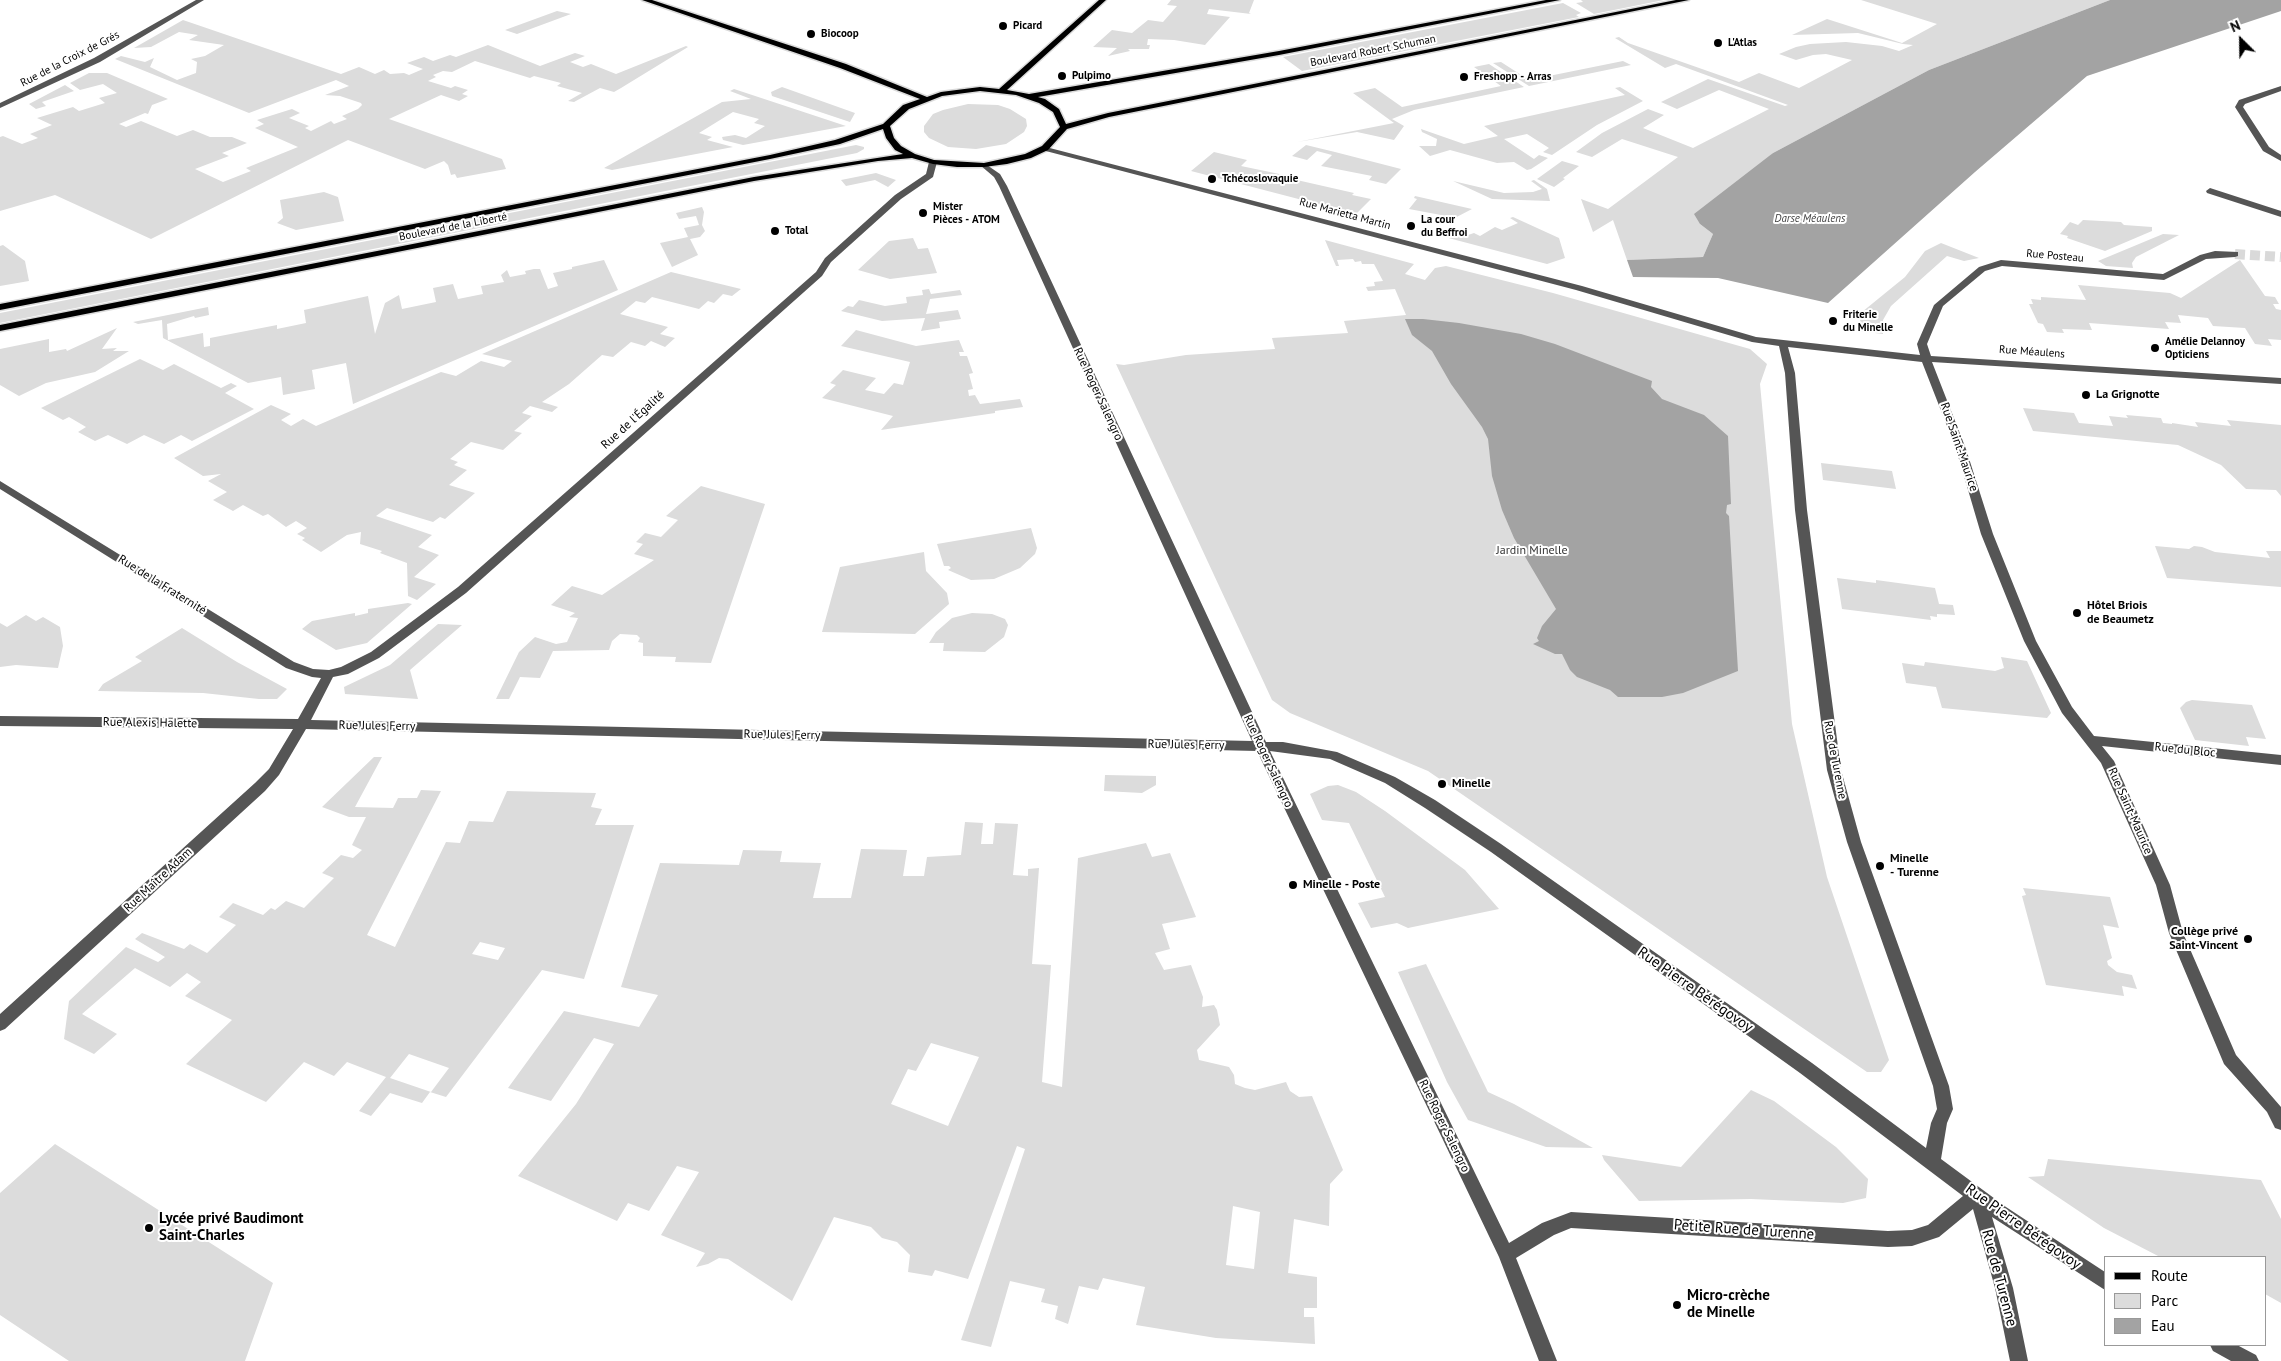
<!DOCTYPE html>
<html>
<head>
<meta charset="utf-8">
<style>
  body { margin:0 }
  #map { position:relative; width:2281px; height:1361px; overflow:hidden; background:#fff; font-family:"PT Sans",sans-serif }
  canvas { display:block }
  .legend { position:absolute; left:2104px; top:1256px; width:162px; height:90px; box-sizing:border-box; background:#fff; border:1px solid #999; margin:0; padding:6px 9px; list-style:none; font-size:15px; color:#000 }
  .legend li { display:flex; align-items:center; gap:10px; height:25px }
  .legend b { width:25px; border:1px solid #999 }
  .north { position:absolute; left:2216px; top:15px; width:50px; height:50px; -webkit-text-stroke:4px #fff; paint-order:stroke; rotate:337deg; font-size:14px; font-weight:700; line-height:20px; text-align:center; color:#000 }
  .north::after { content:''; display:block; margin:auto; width:18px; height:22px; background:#000; clip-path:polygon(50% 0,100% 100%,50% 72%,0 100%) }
</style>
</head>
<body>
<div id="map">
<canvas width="2281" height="1361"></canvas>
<ul class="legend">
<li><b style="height:6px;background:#000"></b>Route</li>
<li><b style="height:14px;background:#dcdcdc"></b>Parc</li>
<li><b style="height:14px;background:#a3a3a3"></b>Eau</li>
</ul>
<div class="north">N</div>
</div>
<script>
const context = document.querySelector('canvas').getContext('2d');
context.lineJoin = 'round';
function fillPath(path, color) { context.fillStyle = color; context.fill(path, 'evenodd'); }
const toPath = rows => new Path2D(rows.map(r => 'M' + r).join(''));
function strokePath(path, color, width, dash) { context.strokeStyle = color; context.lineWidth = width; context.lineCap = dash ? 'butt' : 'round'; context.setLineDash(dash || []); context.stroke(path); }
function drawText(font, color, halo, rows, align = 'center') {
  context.font = font + ' "PT Sans",sans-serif'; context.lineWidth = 4; context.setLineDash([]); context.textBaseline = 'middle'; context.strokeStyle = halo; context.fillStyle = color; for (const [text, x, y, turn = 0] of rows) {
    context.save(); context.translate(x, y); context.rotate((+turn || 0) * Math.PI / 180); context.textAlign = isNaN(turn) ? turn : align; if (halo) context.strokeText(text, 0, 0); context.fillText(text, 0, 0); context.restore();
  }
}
const green = toPath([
  [1171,0,1254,0,1249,13,1251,14,1209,9,1207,14,1230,17,1205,45,1174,40,1148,39,1147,45,1150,45,1149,49,1128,49,1130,51,1108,56,1117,48,1093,47,1112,30,1132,33,1148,20,1163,22,1177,6,1167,5],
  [1581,0,1664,0,1594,14,1576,3,1583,2],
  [1861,0,2110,0,1929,70,1773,153,1700,224,1713,234,1703,257,1627,260,1613,220,1593,232,1581,199,1608,209,1678,157,1622,139,1592,157,1576,152,1602,133,1648,109,1664,115,1643,128,1693,148,1769,109,1719,90,1677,109,1661,102,1708,79,1785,106,1788,105,1676,64,1665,68,1615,38,1619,37,1628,43,1739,82,1759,73,1799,88,1852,60,1826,54,1813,55,1796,60,1779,54,1796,47,1810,44,1846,42,1882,46,1899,51,1913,45,1903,44,1858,33,1792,35,1827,19,1902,43,1937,24],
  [1563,3,1581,13,1576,15,1579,17,1302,71,1283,57],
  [557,11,571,14,517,34,505,30],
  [183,20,341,74,359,67,375,74,384,70,390,74,404,73,409,75,423,69,407,63,424,57,433,61,450,55,456,57,488,45,540,66,575,53,585,56,570,62,583,67,591,64,616,74,686,46,688,47,621,88,614,92,600,88,574,102,568,101,582,93,557,86,561,83,534,76,530,78,475,61,452,72,443,71,433,75,436,77,428,81,451,88,455,86,468,90,462,94,468,96,459,101,441,95,389,119,502,159,506,169,457,178,455,174,451,175,448,165,444,161,425,169,348,140,151,239,55,195,0,211,0,137,3,136,22,144,38,138,30,134,52,125,37,118,73,107,79,111,105,103,99,98,117,93,103,84,80,90,70,83,89,73,107,73,168,99,152,105,148,114,145,113,119,124,126,127,141,121,177,136,193,130,210,137,232,137,247,143,222,153,229,156,195,169,223,182,251,171,246,168,298,147,255,128,264,124,257,120,292,109,300,113,289,118,309,126,305,128,311,131,331,121,334,124,347,119,342,116,358,109,362,105,361,103,340,96,325,95,349,86,336,80,249,113,115,59,121,56,145,62,154,58,150,67,177,80,196,73,197,62,191,59,205,56,224,45,189,40,198,35,179,32,151,47,134,48],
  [1623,61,1631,65,1529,86,1493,63,1501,62,1529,80],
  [1489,64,1524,87,1414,110,1392,119,1404,126,1394,140,1357,132,1297,142,1394,123,1353,93,1375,88,1402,107,1501,86,1474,67],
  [65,85,74,91,42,102,46,106,36,109,29,104],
  [782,87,855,113,850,122,772,96,771,92],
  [1620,87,1643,101,1597,125,1552,155,1543,152,1549,148,1527,134,1504,139,1534,159,1539,155,1548,158,1531,169,1527,170,1514,162,1497,163,1450,150,1430,156,1419,146,1436,146,1437,139,1422,132,1421,129,1464,144,1498,136,1484,126,1625,95,1615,88],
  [734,89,846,126,743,145,723,140,722,137,735,135,746,138,765,126,754,123,759,119,733,112,699,133,712,137,707,140,733,147,612,170,604,168,722,102,751,99,730,91],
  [968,104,998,105,1010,109,1026,119,1027,126,1024,132,1006,144,976,149,948,147,929,138,924,132,924,126,933,114,943,110],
  [856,145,864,147,864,149,857,153,0,323,0,313],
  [1306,145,1335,152,1401,169,1386,184,1369,180,1372,176,1321,166,1332,155,1317,151,1307,160,1292,156],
  [1214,152,1247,160,1241,166,1289,176,1288,178,1354,193,1352,195,1371,199,1356,214,1191,171],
  [1562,161,1579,166,1563,178,1565,179,1554,187,1537,179],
  [876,173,896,180,888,187,875,180,846,186,841,180],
  [1534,180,1547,189,1550,201,1492,199,1453,181,1504,193,1533,192,1542,189,1531,181],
  [324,192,338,197,344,221,296,230,277,223,283,218,280,200],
  [1415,196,1472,209,1449,221,1450,220,1441,215,1409,209,1417,199,1414,198],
  [702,207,704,212,702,225,705,231,700,237,690,239,698,255,672,267,660,243,688,237,684,228,699,225,696,216,679,219,676,213],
  [1513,217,1559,238,1565,258,1547,264,1437,235,1442,230,1465,236,1474,233,1480,236,1495,227,1502,230,1518,223,1510,218],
  [2083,220,2121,222,2124,225,2152,227,2152,231,2105,251,2067,238,2068,236,2060,234,2070,222,2078,225],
  [2163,234,2179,235,2136,257,2132,263,2133,268,2106,266,2098,261],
  [913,238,918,249,928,248,937,273,890,279,858,270,889,241],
  [1325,240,1414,264,1405,274,1425,280,1435,268,1446,266,1553,293,1750,349,1767,364,1760,384,1792,724,1827,877,1889,1060,1881,1072,1867,1072,1428,771,1290,713,1272,700,1116,364,1124,365,1186,355,1275,349,1272,338,1348,333,1344,321,1406,315,1395,289,1368,291,1366,287,1375,286,1374,282,1383,281,1374,264,1362,264,1361,261,1355,262,1353,259,1337,260,1339,266,1336,266],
  [1941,243,1979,258,1964,261,1947,256,1891,306,1883,320,1883,334,1858,331,1862,312,1905,277,1925,251],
  [3,245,25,261,29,281,0,286,0,246],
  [604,260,618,290,353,404,346,363,312,370,315,389,283,395,281,377,248,383,163,338,162,320,138,324,133,322,208,307,209,315,195,318,194,316,167,324,168,340,203,333,204,347,210,346,210,338,277,325,277,329,306,323,304,310,368,296,375,334,385,303,399,295,402,309,436,302,433,288,453,284,458,299,483,294,481,286,504,282,501,275,507,270,510,277,526,274,525,271,534,269,540,269,548,289,558,286,553,273,572,269,572,267],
  [2240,260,2265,296,2275,297,2279,304,2273,304,2276,309,2281,310,2281,340,2268,339,2272,346,2255,344,2245,328,2213,326,2208,318,2178,315,2181,323,2165,322,2169,329,2089,323,2092,330,2062,329,2064,333,2047,332,2043,324,2038,323,2029,304,2033,304,2031,299,2041,300,2041,297,2086,300,2078,285,2170,293,2181,298],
  [671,272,741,289,732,296,723,294,714,303,708,301,699,309,652,297,645,303,636,301,620,314,668,327,660,334,675,338,665,347,651,341,645,346,631,342,613,357,602,355,569,384,542,402,558,407,552,412,530,406,522,413,532,416,514,431,522,433,503,450,471,442,450,459,458,462,454,465,467,470,449,485,475,493,445,519,440,517,433,522,387,508,376,516,432,535,418,547,439,555,414,577,436,584,417,600,408,596,407,563,380,553,382,551,360,544,361,532,347,535,321,552,302,540,305,538,297,534,307,528,296,521,286,527,268,514,263,516,243,505,233,511,213,500,227,492,208,481,221,474,203,476,174,458,271,405,291,414,281,420,291,426,303,419,316,426,441,372,456,376,481,361,504,367,512,361,482,354],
  [929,289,931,294,960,290,962,295,930,299,926,314,958,310,961,319,939,322,940,328,921,331,925,318,882,321,841,311,848,306,853,307,859,300,885,306,907,303,906,297,923,295,922,290],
  [117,328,102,349,117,348,113,351,129,351,95,372,46,383,19,396,0,385,0,349,49,339,49,352,66,349,67,351],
  [856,330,916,346,959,340,964,352,959,352,960,356,967,356,973,373,969,374,973,389,968,390,969,396,975,395,980,404,1020,399,1023,407,995,411,995,413,881,430,893,416,822,398,836,385,830,383,843,370,876,378,865,390,884,394,894,383,903,385,910,362,841,346],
  [140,359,163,370,174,364,221,388,231,383,237,386,225,393,254,409,192,441,181,435,164,444,144,435,127,444,108,435,95,441,78,432,86,427,69,417,63,420,41,408],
  [2023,408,2074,413,2079,423,2113,426,2109,416,2128,418,2126,415,2161,418,2163,423,2172,424,2172,423,2198,427,2195,422,2231,426,2227,420,2281,425,2281,496,2276,490,2246,489,2221,465,2178,445,2033,431],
  [1821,463,1892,471,1896,489,1823,480],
  [701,486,765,504,711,663,675,662,676,657,643,656,643,643,638,642,640,638,637,635,620,634,612,641,609,650,553,651,540,678,520,677,509,699,496,699,519,652,535,637,556,644,567,642,578,618,569,617,575,613,551,605,572,586,602,595,654,560,634,554,643,544,636,542,645,533,661,537,678,520,666,516],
  [1031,528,1037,548,1035,554,1020,568,994,579,971,580,948,570,951,568,949,566,944,566,937,544],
  [2155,546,2189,549,2194,546,2202,547,2215,552,2270,558,2266,551,2281,551,2281,587,2167,578],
  [924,552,926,571,947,593,949,604,915,634,822,632,840,567],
  [1837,578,1876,583,1876,580,1935,588,1939,604,1953,605,1955,615,1937,614,1937,617,1930,616,1931,620,1842,609],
  [408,603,412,604,367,643,336,650,302,629,312,621,355,613,355,616,368,613,368,609],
  [972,613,992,614,1005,619,1008,625,1004,637,985,652,943,651,944,643,929,643,936,632,952,618],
  [26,615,36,621,43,617,60,627,63,646,58,668,16,665,0,667,0,623,7,627],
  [438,624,462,625,410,670,418,699,345,694,344,687,390,665],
  [182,628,237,662,287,689,277,699,259,699,203,693,98,691,103,684,142,661,135,657],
  [2001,657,2027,661,2051,713,2047,718,1942,708,1936,687,1906,683,1902,663,1924,666,1925,662,1995,671,2004,668],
  [2192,700,2252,705,2266,739,2246,737,2249,746,2195,740,2180,708,2186,702],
  [374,757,382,757,355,807,393,808,398,798,417,798,421,790,441,791,367,935,395,947,446,842,460,843,469,821,493,822,507,791,596,793,591,807,602,809,595,825,634,825,584,979,542,970,446,1097,430,1092,422,1103,390,1093,371,1116,359,1111,386,1077,347,1062,334,1076,304,1062,266,1102,186,1064,232,1020,185,996,201,982,187,973,170,987,135,968,82,1014,117,1034,94,1054,64,1039,69,1001,126,947,158,962,165,957,135,939,142,933,184,949,190,944,207,953,236,925,219,917,233,903,263,915,271,908,275,910,286,901,304,908,334,878,322,873,341,855,353,858,362,850,352,845,366,817,349,817,322,807],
  [480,942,505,948,498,960,472,954],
  [409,1054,449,1068,431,1092,390,1078],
  [1105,775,1156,776,1156,785,1142,793,1104,791],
  [1338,785,1356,792,1385,811,1465,870,1499,909,1408,928,1397,923,1371,928,1358,903,1385,897,1349,823,1322,820,1310,794,1328,786],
  [965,822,983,823,981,844,993,844,995,823,1018,824,1013,875,1028,876,1028,869,1039,868,1032,964,1051,965,1042,1082,1062,1087,1078,858,1146,843,1152,857,1170,853,1196,917,1162,924,1170,949,1155,953,1164,970,1191,965,1203,997,1202,1007,1214,1005,1217,1010,1220,1025,1197,1050,1199,1060,1229,1067,1234,1075,1235,1084,1245,1088,1255,1090,1286,1082,1290,1091,1299,1097,1312,1096,1343,1170,1330,1184,1329,1226,1294,1219,1288,1273,1317,1277,1317,1308,1304,1308,1304,1317,1314,1317,1315,1344,1216,1338,1136,1325,1145,1287,1103,1278,1098,1290,1079,1286,1068,1324,1055,1319,1058,1306,1041,1302,1045,1289,1010,1281,991,1347,961,1340,1025,1149,1017,1146,968,1279,935,1270,932,1276,908,1272,910,1255,897,1242,882,1238,871,1227,834,1217,792,1301,728,1259,719,1258,708,1264,696,1267,705,1253,661,1235,699,1172,677,1166,649,1211,628,1203,617,1221,518,1176,576,1104,614,1044,594,1038,551,1101,508,1088,564,1011,639,1027,658,995,621,987,660,863,739,865,743,850,782,851,780,862,821,863,813,898,851,898,861,849,907,850,903,876,924,876,927,857,961,855],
  [931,1043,979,1057,948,1126,891,1104,908,1069,916,1071],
  [1233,1206,1260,1212,1254,1269,1226,1265],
  [2023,888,2110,897,2119,928,2103,925,2112,958,2107,961,2108,965,2117,972,2132,975,2137,989,2122,986,2124,996,2046,985,2022,896,2026,895],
  [1426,964,1488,1092,1514,1104,1593,1148,1546,1147,1468,1120,1447,1082,1398,972],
  [1751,1090,1774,1101,1836,1147,1868,1179,1866,1198,1843,1203,1751,1199,1639,1201,1604,1160,1602,1155,1681,1167],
  [55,1144,273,1283,245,1361,69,1361,0,1315,0,1193],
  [2048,1159,2261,1180,2281,1219,2281,1303,2265,1294,2265,1257,2160,1257,2104,1228,2028,1177,2044,1176]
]);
const water = toPath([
  [2110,0,2281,0,2281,11,2087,76,1975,172,1828,303,1718,278,1633,277,1627,260,1703,257,1713,234,1700,224,1694,214,1773,153,1929,70],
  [1423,319,1459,323,1521,334,1555,344,1652,381,1651,387,1662,399,1704,415,1728,436,1731,504,1727,505,1726,513,1729,516,1738,671,1683,693,1662,697,1618,697,1610,690,1577,677,1570,670,1562,654,1555,654,1533,644,1539,641,1537,638,1542,626,1556,609,1514,538,1502,510,1492,476,1488,439,1482,427,1451,384,1432,351,1412,335,1405,319]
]);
const minorTunnel = toPath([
  [2235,254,2281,257]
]);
const minor = toPath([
  [196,0,204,0,100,62,0,108,0,103,94,58,196,0],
  [2281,86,2281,91,2245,104,2243,107,2269,147,2281,155,2281,161,2263,151,2235,107,2239,100,2281,86],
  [1042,146,1582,286,1756,337,1920,355,1917,344,1934,305,1979,267,2001,260,2163,274,2200,255,2215,251,2238,252,2238,256,2235,257,2206,259,2164,280,2002,266,1985,271,1943,306,1927,344,1931,356,2281,378,2281,384,1932,362,1966,449,1993,534,2036,641,2072,707,2094,736,2281,755,2281,765,2102,746,2114,761,2170,885,2183,933,2236,1055,2281,1107,2281,1130,2275,1128,2267,1112,2224,1064,2169,933,2156,885,2101,763,2062,713,2024,641,1981,534,1956,449,1922,362,1788,347,1795,373,1807,510,1841,770,1861,842,1949,1086,1953,1109,1947,1123,1941,1159,2006,1207,2105,1272,2105,1290,1992,1217,2013,1288,2028,1361,2010,1361,1995,1288,1973,1209,1939,1237,1912,1246,1888,1247,1571,1228,1554,1235,1516,1258,1557,1361,1539,1361,1499,1257,1257,751,306,729,279,775,265,791,5,1029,0,1031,0,1014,255,783,269,769,293,729,0,726,0,716,298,719,321,678,312,677,286,668,0,489,0,481,294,662,313,669,329,670,341,667,371,652,458,587,816,272,825,258,895,195,926,174,929,162,933,160,937,162,933,177,901,199,831,262,822,276,466,593,379,658,348,674,333,677,311,720,1252,741,999,186,994,177,980,165,984,163,1000,174,1007,186,1266,742,1283,742,1337,752,1395,777,1435,800,1501,844,1812,1063,1926,1148,1931,1123,1937,1109,1933,1086,1847,842,1827,770,1795,510,1785,373,1779,346,1752,342,1576,290,1042,150,1042,146],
  [1270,751,1330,759,1385,783,1425,808,1491,852,1800,1073,1963,1196,1928,1225,1912,1230,1888,1231,1571,1212,1542,1223,1509,1243,1270,751],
  [2210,188,2281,211,2281,217,2207,193,2206,191,2210,188],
  [2210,1345,2237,1345,2256,1355,2259,1361,2231,1361,2213,1351,2210,1345]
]);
const major = toPath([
  [642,0,652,0,846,64,927,97,941,92,980,87,999,89,1099,0,1106,0,1007,90,1029,94,1279,51,1546,0,1560,0,1279,55,1038,97,1045,99,1059,109,1066,124,1108,113,1676,0,1689,0,1109,117,1067,129,1048,150,1031,158,1007,164,984,167,957,167,933,164,912,158,878,161,754,181,0,331,0,325,754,177,903,154,895,150,886,138,883,129,840,144,770,159,0,310,0,304,770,155,835,140,883,124,903,105,920,99,840,68,642,0],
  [980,91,1016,95,1039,103,1053,112,1060,127,1042,146,1025,154,984,163,934,160,915,154,901,146,894,138,890,126,909,109,942,96,980,91]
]);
const markers = [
  [1003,26,5,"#000"],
  [811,34,5,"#000"],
  [1718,43,5,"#000"],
  [1062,76,5,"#000"],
  [1464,77,5,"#000"],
  [1212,179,5,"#000"],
  [923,213,5,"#000"],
  [1411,226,5,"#000"],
  [775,231,5,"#000"],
  [1833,321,5,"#000"],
  [2155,348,5,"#000"],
  [2086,395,5,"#000"],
  [2077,613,5,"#000"],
  [1442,784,5,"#000"],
  [1880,866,5,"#000"],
  [1293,885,5,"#000"],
  [2248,939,5,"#000"],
  [149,1228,5,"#000"],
  [1677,1305,5,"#000"]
];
const farPoinames = [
  ["Picard",1013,26],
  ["Biocoop",821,34],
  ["L'Atlas",1728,43],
  ["Pulpimo",1072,76],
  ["Freshopp - Arras",1474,77],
  ["Tchécoslovaquie",1222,179],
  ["Mister",933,207],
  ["Pièces - ATOM",933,220],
  ["La cour",1421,220],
  ["du Beffroi",1421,233],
  ["Total",785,231],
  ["Friterie",1843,315],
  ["du Minelle",1843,328],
  ["Amélie Delannoy",2165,342],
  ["Opticiens",2165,355]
];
const farStreetnames = [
  ["Boulevard Robert Schuman",1373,51,-11],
  ["Rue de la Croix de Grés",70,59,-27],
  ["Rue Marietta Martin",1345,214,15],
  ["Boulevard de la Liberté",453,227,-11],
  ["Rue Posteau",2055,256,5],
  ["Rue Méaulens",2032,352,4]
];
const farWaternames = [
  ["Darse Méaulens",1810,219]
];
const streetNames = [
  ["Rue Roger Salengro",1098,394,65],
  ["Rue de l'Égalité",633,420,-42],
  ["Rue Saint-Maurice",1959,447,71],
  ["Rue de la Fraternité",162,585,32],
  ["Rue Alexis Halette",150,723,1],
  ["Rue Jules Ferry",377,726,1],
  ["Rue Jules Ferry",782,735,1],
  ["Rue Jules Ferry",1186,745,1],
  ["Rue du Bloc",2185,750,6],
  ["Rue de Turenne",1835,760,79],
  ["Rue Roger Salengro",1268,761,65],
  ["Rue Saint-Maurice",2130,811,66],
  ["Rue Maître Adam",158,880,-43],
  ["Rue Roger Salengro",1444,1126,64]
];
const poiNames = [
  ["La Grignotte",2096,395],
  ["Hôtel Briois",2087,606],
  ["de Beaumetz",2087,620],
  ["Minelle",1452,784],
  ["Minelle",1890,859],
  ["- Turenne",1890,873],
  ["Minelle - Poste",1303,885],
  ["Collège privé",2238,932,"right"],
  ["Saint-Vincent",2238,946,"right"]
];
const parkNames = [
  ["Jardin Minelle",1532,551]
];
const nearStreetnames = [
  ["Rue Pierre Bérégovoy",1695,990,35],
  ["Rue Pierre Bérégovoy",2023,1227,35],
  ["Petite Rue de Turenne",1744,1230,4],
  ["Rue de Turenne",1999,1278,75]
];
const nearPoinames = [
  ["Lycée privé Baudimont",159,1219],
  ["Saint-Charles",159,1236],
  ["Micro-crèche",1687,1296],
  ["de Minelle",1687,1313]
];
fillPath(green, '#dcdcdc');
fillPath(water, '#a3a3a3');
strokePath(minorTunnel, '#d9d9d9', 10, [10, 5]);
strokePath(major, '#dbdbdb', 3);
fillPath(minor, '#555');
fillPath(major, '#000');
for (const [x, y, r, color] of markers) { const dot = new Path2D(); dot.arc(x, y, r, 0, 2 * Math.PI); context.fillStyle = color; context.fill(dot); strokePath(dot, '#fff', 2); }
drawText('bold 11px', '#000', '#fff', farPoinames, 'left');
drawText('11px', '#000', '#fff', farStreetnames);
drawText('italic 11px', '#444', '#fff', farWaternames);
drawText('12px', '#000', '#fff', streetNames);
drawText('bold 12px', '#000', '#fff', poiNames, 'left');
drawText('12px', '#333', '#fff', parkNames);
drawText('15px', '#000', '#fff', nearStreetnames);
drawText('bold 15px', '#000', '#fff', nearPoinames, 'left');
</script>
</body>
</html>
